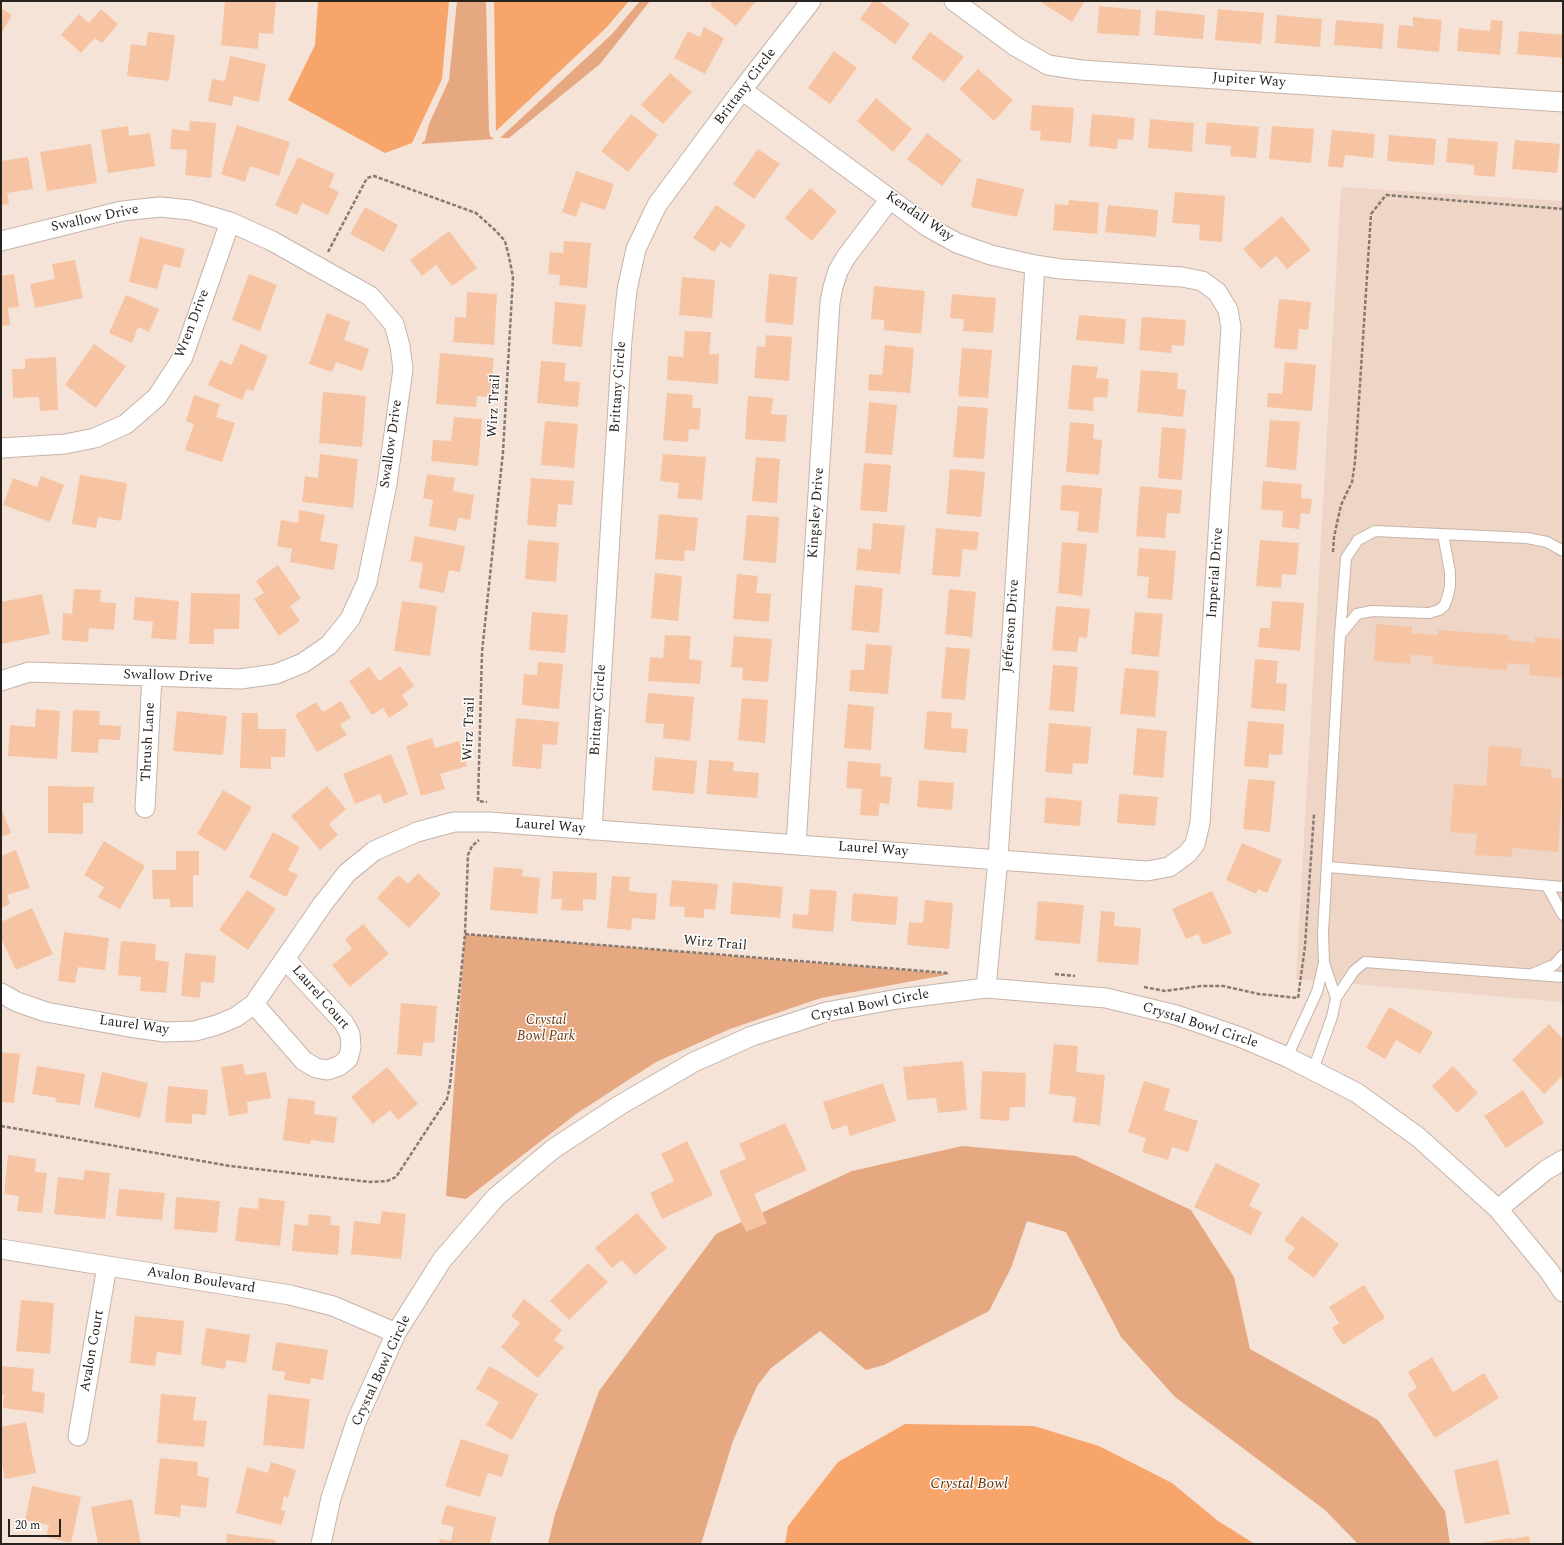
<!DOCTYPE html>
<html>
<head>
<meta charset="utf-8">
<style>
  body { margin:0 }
  #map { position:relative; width:1564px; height:1545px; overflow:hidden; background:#f5e3d7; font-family:Spectral,serif }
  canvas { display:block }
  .frame { position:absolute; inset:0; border:2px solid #29231f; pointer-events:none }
  .scale { position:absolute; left:8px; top:1519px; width:53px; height:18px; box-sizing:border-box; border:2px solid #29231f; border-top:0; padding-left:5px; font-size:12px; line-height:14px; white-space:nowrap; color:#29231f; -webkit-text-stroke:3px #fff; paint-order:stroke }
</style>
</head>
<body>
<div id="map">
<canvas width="1564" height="1545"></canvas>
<div class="frame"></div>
<div class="scale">20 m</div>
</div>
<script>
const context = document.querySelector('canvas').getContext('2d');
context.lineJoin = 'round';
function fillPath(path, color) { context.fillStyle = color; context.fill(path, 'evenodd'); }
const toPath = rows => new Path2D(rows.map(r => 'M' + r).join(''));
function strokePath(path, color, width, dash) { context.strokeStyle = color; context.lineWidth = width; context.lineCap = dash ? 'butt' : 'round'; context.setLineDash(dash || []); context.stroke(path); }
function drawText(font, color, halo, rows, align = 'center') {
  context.font = font + ' Spectral,serif'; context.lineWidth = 3; context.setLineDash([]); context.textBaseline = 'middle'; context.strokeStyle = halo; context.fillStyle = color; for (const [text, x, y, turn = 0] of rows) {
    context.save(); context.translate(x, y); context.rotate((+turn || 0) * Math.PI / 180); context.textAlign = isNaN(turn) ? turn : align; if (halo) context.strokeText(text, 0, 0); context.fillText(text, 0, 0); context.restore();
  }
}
const built = toPath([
  [1341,187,1563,201,1563,1002,1296,979]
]);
const green = toPath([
  [457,1,486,1,489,131,490,136,494,139,421,144,425,140,429,124,449,80],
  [640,1,650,1,600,64,509,138,500,138,612,34],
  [465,934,951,974,821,998,730,1029,656,1062,576,1114,466,1199,446,1196],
  [962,1146,1076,1156,1191,1210,1234,1277,1250,1349,1378,1420,1445,1511,1450,1544,1358,1544,1325,1510,1175,1397,1121,1337,1066,1232,1027,1221,1011,1268,989,1311,884,1365,866,1370,820,1331,771,1368,757,1386,733,1441,701,1544,548,1544,555,1514,599,1391,716,1234,852,1171]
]);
const water = toPath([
  [318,1,449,1,442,79,412,143,385,153,288,100,315,45],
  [494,1,629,1,606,28,496,131],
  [905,1424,1034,1426,1099,1446,1172,1483,1218,1521,1255,1544,785,1544,788,1526,838,1462]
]);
const building = toPath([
  [225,1,276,2,273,34,259,33,258,49,221,45],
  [713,1,756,1,736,26,710,5],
  [873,1,879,1,910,24,895,44,860,19],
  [1039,1,1085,1,1072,22],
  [1099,6,1141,10,1139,36,1097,33],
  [1,8,12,15,1,34],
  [101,9,118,24,102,43,95,38,81,53,61,35,79,14,89,23],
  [1218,9,1264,13,1261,44,1215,40],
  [1156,10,1205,15,1203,39,1154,35],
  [1277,15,1322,19,1320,47,1275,43],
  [1413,17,1442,20,1439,52,1397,48,1399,25,1413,26],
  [1336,20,1384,24,1382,49,1334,45],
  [1491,20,1503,21,1500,55,1457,51,1459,28,1490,31],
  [704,27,724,38,705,74,674,58,688,31,700,37],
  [1519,31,1563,35,1563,58,1517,54],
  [148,32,175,35,169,81,127,76,131,44,146,46],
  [930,32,964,57,944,82,911,58],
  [834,51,857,68,830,104,808,88],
  [230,56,266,64,259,102,234,96,232,106,208,101,212,79,225,81],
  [978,69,1013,100,994,121,959,89],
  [670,73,692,92,663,124,641,105],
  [876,98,912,129,893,152,857,121],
  [1032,105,1074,108,1071,143,1040,140,1041,131,1030,130],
  [631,114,658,135,628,172,601,151],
  [1092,114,1135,118,1133,140,1118,139,1117,149,1089,146],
  [1150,119,1194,123,1192,152,1148,148],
  [190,121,216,123,211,178,185,175,187,150,170,149,172,129,189,131],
  [1207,122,1259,127,1256,158,1230,156,1231,146,1205,144],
  [237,125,290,142,279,176,250,166,245,182,221,174],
  [128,126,129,136,150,133,155,166,108,173,101,130],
  [1272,126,1314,129,1311,163,1269,159],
  [1332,130,1375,134,1373,158,1345,155,1343,168,1328,166],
  [927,133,962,160,942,186,907,159],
  [1389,135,1436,139,1434,165,1387,161],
  [1448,138,1498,142,1495,177,1474,175,1474,165,1446,162],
  [1515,140,1560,144,1557,173,1512,169],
  [91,144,97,183,47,191,40,152],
  [758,149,780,164,754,199,733,184],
  [28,157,33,189,7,193,9,204,1,205,1,161],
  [298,157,335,174,329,187,339,192,328,215,302,203,297,215,275,205],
  [576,171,614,184,605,210,581,202,576,217,562,212],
  [977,178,1024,189,1017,217,971,207],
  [810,188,837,211,812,241,785,218],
  [1175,192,1225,196,1222,242,1199,240,1200,225,1172,223],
  [1069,200,1099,203,1097,234,1053,230,1055,204,1068,205],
  [716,205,746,225,730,248,721,242,714,252,693,238],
  [1108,205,1158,210,1156,237,1105,232],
  [365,207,398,225,384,252,350,234],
  [1282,216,1311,250,1287,269,1276,256,1261,269,1243,249],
  [449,231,477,268,452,286,436,265,422,276,410,260],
  [140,237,185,249,180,268,164,264,157,289,129,282],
  [564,241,591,243,587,288,559,285,560,275,548,274,550,252,563,253],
  [75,260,83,298,35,308,30,284,55,279,52,264],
  [14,274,19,307,8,308,10,325,1,326,1,276],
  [249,274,277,285,260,331,232,320],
  [769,274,797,277,793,325,765,322],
  [682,277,715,280,712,318,679,315],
  [874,286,925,291,921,334,884,330,884,320,871,319],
  [467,292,497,294,494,345,453,342,455,317,466,318],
  [952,294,996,298,993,333,963,331,964,319,950,318],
  [126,295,159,309,149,332,138,327,132,343,109,333],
  [1279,299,1311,302,1308,330,1299,329,1297,350,1274,348],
  [555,302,586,305,582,347,552,344],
  [327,313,350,322,344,340,369,349,362,371,336,362,332,372,309,364],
  [1079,315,1126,319,1124,344,1076,340],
  [1142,317,1186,320,1184,346,1172,345,1171,353,1139,350],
  [685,331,711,332,709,354,719,354,718,384,667,380,668,356,683,357],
  [766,335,792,337,789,381,754,378,757,346,765,347],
  [94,344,126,366,96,408,65,385],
  [241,344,268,356,253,391,247,389,242,400,208,385,220,360,231,365],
  [885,345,914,348,910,393,868,390,869,374,882,375],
  [962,348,992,350,988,398,958,396],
  [440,353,494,358,490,397,477,396,476,407,436,404],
  [56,357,58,410,40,411,39,397,13,398,12,369,25,369,25,359],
  [541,361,566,363,564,381,580,382,578,407,537,403],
  [1285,362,1316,365,1312,411,1267,407,1268,393,1282,394],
  [1072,365,1098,367,1096,378,1109,379,1107,398,1094,397,1093,411,1068,409],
  [1141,370,1178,373,1177,389,1186,390,1183,417,1137,412],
  [323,392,366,396,362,447,319,443],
  [667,393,693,395,692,408,701,408,699,430,689,429,688,442,663,440],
  [194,395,220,404,216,417,235,423,222,462,185,450,194,424,186,421],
  [748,396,773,398,771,414,787,415,785,442,745,439],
  [869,402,897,405,892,455,865,453],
  [958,406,988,408,984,459,953,457],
  [454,417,482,419,478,466,431,461,433,440,451,441],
  [1270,420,1300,422,1296,470,1266,467],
  [545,421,578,424,574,468,541,465],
  [1070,422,1094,424,1093,439,1102,440,1099,475,1066,472],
  [1162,427,1186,429,1182,480,1158,478],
  [320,454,358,459,353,508,302,502,305,476,318,478],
  [663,454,706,457,702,500,677,498,679,483,660,481],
  [756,457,780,459,777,503,752,501],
  [864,463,891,465,887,512,860,510],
  [950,469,985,472,981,517,946,514],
  [427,474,455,478,453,491,474,495,470,520,458,518,456,531,429,526,433,500,423,498],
  [80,475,127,483,121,521,98,517,96,528,72,524],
  [41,476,64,485,50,522,3,505,13,478,37,487],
  [531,478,574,481,572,505,558,504,556,527,527,525],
  [1263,481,1302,484,1301,498,1312,499,1310,514,1301,513,1299,529,1282,527,1283,511,1261,509],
  [1062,485,1102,488,1098,533,1077,531,1079,512,1060,510],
  [1140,486,1182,490,1180,514,1167,513,1165,538,1136,536],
  [299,510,325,515,320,541,338,544,334,570,290,562,292,549,277,546,281,520,298,523],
  [659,514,698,518,695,551,685,550,684,561,655,559],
  [747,515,779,517,776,563,743,560],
  [873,523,905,526,900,574,856,570,858,548,871,550],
  [936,528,979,532,977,550,963,549,960,577,932,575],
  [415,536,465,546,460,572,449,570,444,593,419,588,423,563,410,561],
  [528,540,559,543,556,582,525,579],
  [1260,540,1299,543,1296,575,1282,574,1281,588,1256,586],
  [1062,542,1087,544,1082,596,1058,593],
  [1139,548,1176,551,1172,600,1147,598,1149,577,1137,576],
  [278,565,301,598,290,606,300,621,279,636,254,599,264,593,256,581],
  [655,573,682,576,678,621,651,618],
  [737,574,758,576,756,593,771,594,769,622,733,619],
  [855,585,883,588,879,633,851,630],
  [74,589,101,590,100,602,116,603,114,630,89,628,88,642,62,640,63,613,72,614],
  [949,589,976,592,972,637,945,634],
  [191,593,240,594,239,629,214,629,214,644,189,644],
  [42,594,50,634,1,644,1,602],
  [135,597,179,601,176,640,151,638,153,622,133,620],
  [402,601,437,606,430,656,394,651],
  [1272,601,1304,603,1300,651,1258,647,1260,628,1270,628],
  [1056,606,1090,609,1087,638,1079,637,1077,652,1052,650],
  [532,612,568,615,565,653,529,650],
  [1135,612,1163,614,1159,657,1131,654],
  [1376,624,1412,627,1412,633,1438,635,1438,630,1509,635,1508,640,1535,643,1535,637,1563,639,1563,678,1529,675,1530,665,1508,663,1507,670,1432,664,1433,656,1411,655,1410,664,1374,661],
  [665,635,691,636,689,659,702,661,700,684,648,681,650,657,663,658],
  [734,636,772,639,768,682,742,680,743,668,731,667],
  [866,644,892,646,888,694,849,691,851,670,864,670],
  [946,647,970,649,965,700,941,698],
  [1255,659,1278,661,1276,683,1287,684,1285,711,1251,708],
  [538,662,563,664,559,709,522,705,524,674,537,675],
  [1053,665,1078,667,1074,712,1049,710],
  [400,666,414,686,402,695,409,705,389,718,383,708,372,715,349,681,369,667,379,681],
  [1125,668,1159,671,1155,717,1120,714],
  [648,693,694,697,690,741,663,738,664,724,645,723],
  [742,698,768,700,765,743,738,740],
  [341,701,351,718,340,724,347,735,317,752,295,715,316,702,323,712],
  [848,704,874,707,871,750,844,748],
  [36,709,60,711,57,759,8,756,10,725,35,727],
  [73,710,100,711,99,725,121,726,120,740,99,739,98,753,71,752],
  [177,711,227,716,223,755,173,751],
  [927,711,952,713,951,728,968,729,966,753,924,749],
  [242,713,258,713,258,729,286,729,285,757,271,757,271,769,240,768],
  [516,718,559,722,557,745,543,744,541,769,512,766],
  [1248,721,1284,724,1282,755,1269,754,1268,768,1244,766],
  [1049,723,1091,727,1088,764,1073,763,1072,774,1045,772],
  [1137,728,1167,731,1163,778,1133,775],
  [432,738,435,748,459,741,467,766,440,774,445,789,421,796,406,746],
  [1489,746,1522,748,1520,766,1551,769,1551,778,1563,778,1558,852,1512,848,1512,857,1475,855,1477,834,1450,832,1454,784,1486,786],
  [391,754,408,794,384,804,380,794,355,804,343,774],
  [655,757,697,761,694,794,652,790],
  [709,760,734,762,733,771,759,773,757,798,706,794],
  [848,761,881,764,880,776,892,777,889,804,880,803,878,816,860,815,862,789,846,788],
  [1248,779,1275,781,1270,832,1243,829],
  [919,780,954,783,952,810,917,807],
  [48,786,94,787,93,803,83,803,83,834,48,833],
  [327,786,346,809,329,824,338,835,320,850,291,816],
  [223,790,252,807,226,851,197,834],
  [1119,794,1158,797,1155,826,1117,823],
  [1046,797,1082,801,1080,826,1044,823],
  [1,808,11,833,1,837],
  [273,832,300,847,288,870,298,875,286,897,249,877],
  [104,841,145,866,120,909,98,897,104,887,84,875],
  [1242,843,1282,860,1267,893,1258,889,1256,894,1226,880],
  [16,850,30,888,7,895,10,904,1,908,1,856],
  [176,851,199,851,199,875,193,875,193,907,170,907,170,899,153,899,152,870,176,870],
  [494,867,523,869,522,876,540,878,537,914,490,910],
  [553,871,597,873,596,900,583,899,583,911,561,910,562,899,551,899],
  [418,873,441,894,409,928,377,898,398,875,408,884],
  [612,876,630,877,629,891,657,894,655,920,632,918,631,930,607,928],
  [672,880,718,884,715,910,704,909,704,918,684,917,685,907,669,906],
  [733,882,783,887,780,918,730,914],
  [810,889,837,891,833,932,792,928,793,914,808,915],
  [247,890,276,909,248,950,219,930],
  [1212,891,1232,933,1203,945,1198,934,1186,939,1172,909],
  [853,893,898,897,896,925,851,921],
  [925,900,953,903,949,949,907,945,909,922,923,923],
  [1038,901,1084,905,1080,944,1035,940],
  [32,908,53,954,16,970,1,938,1,922],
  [1101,911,1115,912,1114,926,1141,928,1138,965,1097,962],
  [363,924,389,954,350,987,332,965,352,949,345,939],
  [64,932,109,938,105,970,78,967,75,983,58,981],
  [121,941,156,944,155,960,169,962,166,993,140,991,141,977,118,975],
  [185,953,216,956,214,983,201,982,200,998,181,996],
  [401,1003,437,1006,434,1043,423,1042,422,1056,397,1054],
  [1389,1007,1433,1032,1420,1054,1396,1040,1385,1059,1366,1048],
  [1549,1024,1563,1039,1563,1075,1544,1094,1512,1060],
  [1054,1044,1078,1046,1076,1072,1105,1075,1100,1125,1073,1122,1076,1097,1049,1094],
  [1,1052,20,1054,14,1103,1,1102],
  [963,1061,967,1110,938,1113,936,1098,907,1100,903,1067],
  [243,1064,245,1075,266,1072,271,1098,247,1102,248,1113,229,1116,221,1067],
  [37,1066,85,1074,80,1105,55,1102,56,1098,32,1094],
  [1453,1066,1478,1093,1457,1113,1432,1086],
  [387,1067,418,1104,398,1120,390,1110,373,1124,351,1097],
  [982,1071,1026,1073,1025,1107,1010,1107,1009,1121,980,1119],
  [102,1072,148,1083,140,1118,94,1107],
  [1144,1081,1170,1089,1164,1110,1198,1121,1188,1152,1172,1147,1168,1160,1142,1152,1146,1138,1128,1132],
  [883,1083,896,1121,850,1136,847,1125,832,1130,823,1102],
  [168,1086,208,1090,206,1115,192,1114,192,1124,165,1122],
  [1523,1090,1544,1123,1506,1148,1484,1116],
  [288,1098,315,1101,314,1114,337,1117,334,1143,311,1140,310,1144,283,1140],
  [785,1123,807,1170,754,1194,767,1223,746,1232,719,1171,746,1159,739,1144],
  [687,1141,713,1195,662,1219,650,1193,674,1181,661,1154],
  [8,1155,36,1159,35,1172,47,1173,42,1213,17,1211,19,1196,4,1194],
  [1216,1163,1260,1184,1249,1206,1262,1212,1251,1235,1194,1207],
  [85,1170,110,1173,105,1219,54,1214,58,1177,83,1180],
  [119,1189,165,1193,162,1220,116,1216],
  [176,1197,220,1201,217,1233,174,1229],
  [259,1198,285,1201,280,1246,235,1241,239,1207,258,1209],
  [382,1211,406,1214,401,1259,351,1254,354,1221,380,1224],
  [637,1213,667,1248,635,1275,622,1260,612,1268,595,1248],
  [309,1214,331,1216,330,1225,340,1226,338,1255,292,1251,294,1224,308,1226],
  [1302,1216,1339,1244,1314,1278,1287,1258,1295,1248,1284,1240],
  [588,1263,608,1282,569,1320,550,1301],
  [1364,1285,1385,1318,1343,1345,1332,1328,1339,1323,1329,1307],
  [524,1299,562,1330,554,1340,564,1347,538,1378,501,1347,520,1323,511,1316],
  [21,1300,54,1303,50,1354,16,1351],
  [135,1316,184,1321,181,1355,157,1352,155,1366,130,1363],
  [206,1328,250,1335,246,1363,226,1360,225,1369,201,1365],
  [276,1342,328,1350,323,1380,311,1378,310,1384,284,1380,285,1372,272,1370],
  [1432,1357,1453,1392,1484,1373,1499,1398,1435,1438,1407,1394,1417,1388,1408,1372],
  [1,1366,34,1369,32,1391,45,1393,43,1413,3,1408,4,1395,1,1394],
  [489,1366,538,1394,512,1440,486,1425,499,1402,476,1389],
  [161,1394,196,1397,193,1420,207,1421,204,1447,157,1443],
  [268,1394,310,1399,304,1449,263,1445],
  [26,1422,36,1473,5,1479,1,1457,1,1427],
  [461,1439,509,1455,502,1477,488,1473,480,1497,445,1486],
  [160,1458,198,1462,197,1476,209,1478,206,1508,181,1505,180,1517,154,1514],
  [1498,1460,1510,1514,1465,1524,1454,1470],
  [271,1462,296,1470,288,1498,284,1496,281,1510,286,1511,281,1525,236,1513,247,1467,268,1473],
  [32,1486,81,1497,71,1543,46,1537,49,1525,25,1520],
  [132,1499,141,1544,98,1544,91,1507],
  [446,1505,496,1517,490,1544,439,1544,440,1539,451,1541,454,1527,441,1524],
  [227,1534,276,1540,275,1544,226,1544],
  [1529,1536,1530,1544,1475,1544,1511,1538,1512,1539]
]);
const path = toPath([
  [328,252,367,178,374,176,476,213,496,231,505,241,509,257,513,277,503,452,482,652,478,801,487,802],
  [1333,552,1334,537,1341,505,1352,482,1355,462,1371,214,1386,195,1563,209],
  [465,934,948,973],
  [1055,974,1075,976],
  [1144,987,1165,991,1201,986,1223,986,1259,994,1298,998,1305,946,1314,814],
  [1,1126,230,1166,370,1182,387,1181,396,1177,447,1099,450,1085,465,934,468,855,472,846,479,840]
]);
const service = toPath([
  [1340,635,1357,614,1372,611,1429,613,1439,610,1444,606,1447,599,1450,587,1450,572,1443,534],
  [1328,867,1563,887],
  [1547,886,1563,915],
  [1532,974,1554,965,1563,955],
  [1336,998,1354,971,1365,962,1563,977],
  [1287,1057,1317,992,1324,963],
  [1313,1070,1332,1017,1336,998,1324,963,1323,933,1340,635,1346,558,1358,540,1375,531,1527,538,1547,542,1563,551]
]);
const minor = toPath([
  [954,1,1015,46,1048,65,1081,70,1563,102],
  [1,241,122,211,160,207,190,210,230,222,272,241,370,296,394,324,400,346,403,369,387,484,367,582,350,619,329,645,303,663,276,674,240,679,29,672,1,681],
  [1,448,65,444,95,438,126,424,157,397,183,357,230,222],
  [145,808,152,677],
  [592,830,622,340,627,290,636,249,657,205,742,90,811,1],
  [796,845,830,302,833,287,838,271,846,257,890,199],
  [986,988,998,859,1035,265],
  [1,993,17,1002,46,1012,129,1027,165,1032,195,1031,217,1025,236,1017,254,1004,322,905,347,873,374,851,417,832,454,822,489,822,1147,871,1169,867,1187,854,1195,844,1200,823,1231,327,1228,310,1217,292,1202,281,1182,277,1061,269,1035,265,991,255,957,243,928,227,742,90],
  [254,1004,304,1061,316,1068,327,1070,339,1066,348,1059,351,1047,350,1034,344,1023,285,959],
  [1498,1209,1546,1170,1563,1160],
  [1,1249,290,1295,333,1306,396,1333],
  [78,1436,107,1266],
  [321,1544,331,1498,356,1422,396,1333,442,1260,496,1197,553,1149,620,1105,694,1062,752,1036,826,1012,898,999,986,988,1106,998,1176,1015,1240,1037,1287,1057,1357,1093,1418,1137,1498,1209,1549,1271,1563,1292]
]);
const streetNames = [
  ["Jupiter Way",1249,81,4],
  ["Brittany Circle",746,87,-53],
  ["Kendall Way",919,217,34],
  ["Swallow Drive",95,219,-12],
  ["Wren Drive",193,324,-69],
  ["Brittany Circle",619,387,-86],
  ["Wirz Trail",495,406,-87],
  ["Swallow Drive",392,444,-82],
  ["Kingsley Drive",817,513,-86],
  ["Imperial Drive",1216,573,-86],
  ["Jefferson Drive",1012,626,-86],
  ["Swallow Drive",168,677,2],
  ["Brittany Circle",599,710,-86],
  ["Wirz Trail",470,729,-88],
  ["Thrush Lane",149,742,-87],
  ["Laurel Way",550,827,4],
  ["Laurel Way",873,850,4],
  ["Wirz Trail",715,944,5],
  ["Laurel Court",320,998,49],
  ["Crystal Bowl Circle",870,1006,-11],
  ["Laurel Way",134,1026,8],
  ["Crystal Bowl Circle",1200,1026,18],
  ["Avalon Boulevard",201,1281,9],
  ["Avalon Court",93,1351,-80],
  ["Crystal Bowl Circle",382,1371,-65]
];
const parkNames = [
  ["Crystal",546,1021],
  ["Bowl Park",546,1037]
];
const waterNames = [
  ["Crystal Bowl",969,1485]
];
fillPath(built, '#efd5c6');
fillPath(green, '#e6a880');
fillPath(water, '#f8a56c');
fillPath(building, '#f7c4a3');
strokePath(service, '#c6b4a9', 12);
strokePath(minor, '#c6b4a9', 21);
strokePath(path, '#867a72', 2.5, [4, 2]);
strokePath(service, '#fff', 10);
strokePath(minor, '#fff', 19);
drawText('14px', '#29231f', '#fff', streetNames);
drawText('italic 14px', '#6c370c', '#fff', parkNames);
drawText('italic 15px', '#673306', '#fff', waterNames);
</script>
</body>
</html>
